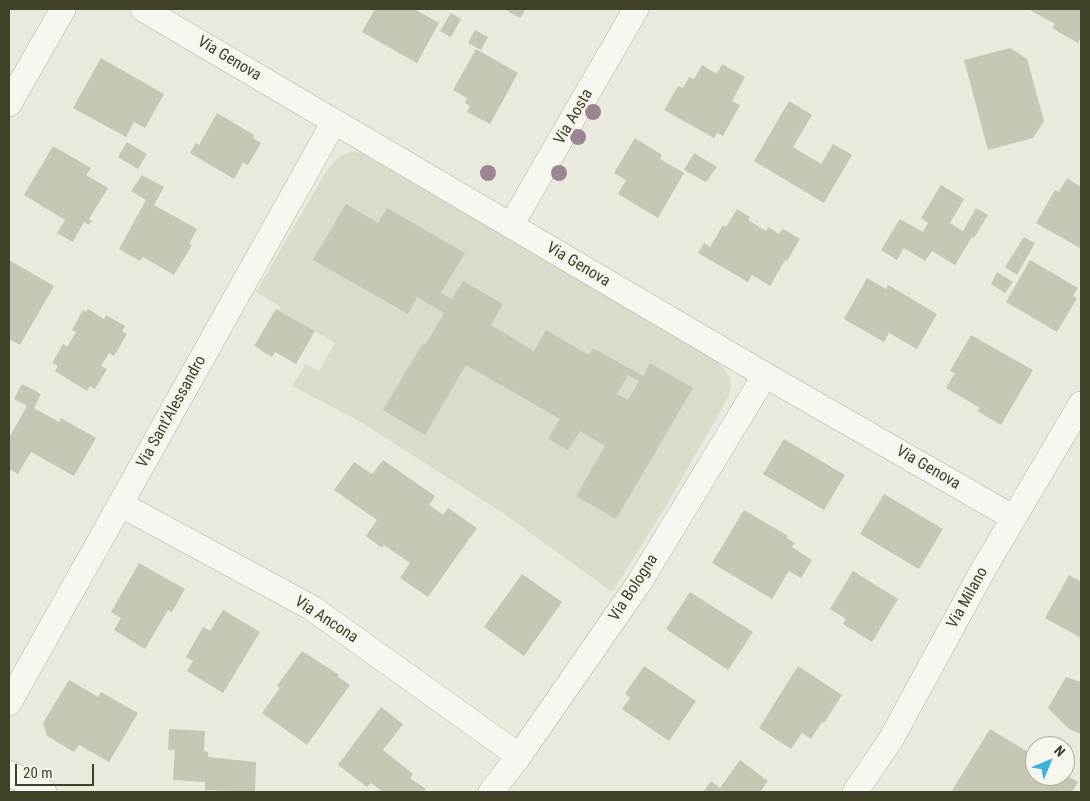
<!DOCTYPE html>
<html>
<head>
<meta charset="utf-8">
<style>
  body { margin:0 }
  #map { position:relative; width:1090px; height:801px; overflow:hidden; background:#e9e9de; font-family:"Roboto Condensed",sans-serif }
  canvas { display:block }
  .frame { position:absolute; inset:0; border:10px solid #404126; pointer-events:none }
  .north { position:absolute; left:1025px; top:736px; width:50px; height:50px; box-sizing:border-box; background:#f6f6ee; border:1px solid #adae9e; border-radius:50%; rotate:45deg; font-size:14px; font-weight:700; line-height:20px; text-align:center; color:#404126 }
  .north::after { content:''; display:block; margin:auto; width:18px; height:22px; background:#3ab4d7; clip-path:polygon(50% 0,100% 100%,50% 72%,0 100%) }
  .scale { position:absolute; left:15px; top:764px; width:79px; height:22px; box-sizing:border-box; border:2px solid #404126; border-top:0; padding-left:6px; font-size:15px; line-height:18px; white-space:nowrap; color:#404126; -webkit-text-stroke:4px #f6f6ee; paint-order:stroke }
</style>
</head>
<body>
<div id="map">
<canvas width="1090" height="801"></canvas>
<div class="frame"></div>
<div class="north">N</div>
<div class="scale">20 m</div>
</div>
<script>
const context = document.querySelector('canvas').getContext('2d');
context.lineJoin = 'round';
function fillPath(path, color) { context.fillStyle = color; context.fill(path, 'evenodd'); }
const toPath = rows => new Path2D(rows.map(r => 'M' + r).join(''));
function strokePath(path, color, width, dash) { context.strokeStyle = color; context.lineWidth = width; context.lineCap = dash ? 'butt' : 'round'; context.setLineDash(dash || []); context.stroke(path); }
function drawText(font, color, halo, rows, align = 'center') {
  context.font = font + ' "Roboto Condensed",sans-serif'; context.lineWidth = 5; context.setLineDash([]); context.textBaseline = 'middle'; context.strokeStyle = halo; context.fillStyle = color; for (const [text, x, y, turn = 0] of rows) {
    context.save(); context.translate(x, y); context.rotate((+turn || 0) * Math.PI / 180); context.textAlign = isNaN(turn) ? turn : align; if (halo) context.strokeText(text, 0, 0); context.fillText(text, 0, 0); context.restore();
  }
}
const built = toPath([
  [351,152,361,153,629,309,713,356,723,368,729,377,731,386,729,396,666,506,612,592,503,513,359,421,292,386,306,364,319,371,335,343,279,310,280,306,256,292,327,170,340,156]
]);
const building = toPath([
  [375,9,414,9,439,23,417,63,362,32],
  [504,9,526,9,520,18],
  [1028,9,1081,9,1081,37,1078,43,1052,28,1055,24],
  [451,13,461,19,451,37,440,31],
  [475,30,488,37,481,50,468,43],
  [1010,48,1027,59,1044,121,1033,138,988,150,964,60],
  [476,49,518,73,490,124,467,112,470,106,465,103,467,98,453,90],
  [101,58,164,94,145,128,134,122,126,137,73,108],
  [722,64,745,77,732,101,740,105,723,136,717,133,714,138,664,110,678,86,683,88,689,77,694,79,702,65,717,74],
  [789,101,812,115,793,147,821,164,833,144,852,155,824,203,754,161],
  [217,113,254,135,253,138,261,143,248,165,243,163,234,179,190,153,196,143,199,145],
  [635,138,662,155,660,159,684,173,658,218,618,194,626,180,614,173],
  [127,142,147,154,138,169,118,157],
  [53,146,91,168,86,175,108,188,89,219,92,221,89,225,84,222,73,242,57,233,65,220,24,195],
  [694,153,717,167,706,182,684,170],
  [142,175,164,187,154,205,197,229,189,244,192,245,174,275,143,257,140,261,119,249,146,200,131,191],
  [1067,178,1081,187,1081,245,1080,248,1036,223,1055,190,1059,192],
  [941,185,964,199,950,223,963,231,976,208,988,215,974,238,972,237,955,265,932,251,925,261,904,248,897,260,881,250,900,219,923,232,928,223,921,218],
  [346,204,378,223,387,208,465,253,441,293,452,299,463,281,503,304,491,325,534,351,546,330,589,355,593,348,643,376,650,363,693,388,616,519,576,496,605,446,580,431,568,450,548,439,560,419,466,365,425,435,383,410,423,343,426,344,444,313,417,297,408,314,313,260],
  [628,375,639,381,628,400,617,394],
  [737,209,750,217,748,220,766,231,768,227,779,234,783,229,800,239,787,261,785,260,770,286,752,275,748,282,698,253,704,243,710,247,723,225,726,227],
  [1024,237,1035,243,1017,275,1005,267],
  [9,260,54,286,20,345,9,339],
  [1030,260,1078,288,1073,296,1077,298,1057,332,1006,302],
  [997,272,1013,282,1005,293,991,284],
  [867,278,886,289,888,285,937,314,917,349,889,333,884,342,844,319],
  [88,309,104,319,106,315,125,326,122,331,127,334,114,356,109,353,101,366,107,369,95,389,90,386,87,391,55,371,58,366,52,363,63,344,67,347,76,332,72,330,83,310,86,312],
  [276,309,315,331,296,364,275,352,272,357,254,346],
  [971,335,1033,370,1001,425,977,411,980,408,946,388,955,373,950,371],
  [22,384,41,394,34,408,59,422,61,418,96,438,74,476,31,452,18,474,9,469,9,438,27,406,14,399],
  [784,439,845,475,824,510,763,474],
  [383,460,435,496,429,505,443,515,448,508,477,528,428,597,400,578,410,563,384,545,382,548,366,536,377,520,334,490,354,462,372,474],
  [884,494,943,529,919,569,860,534],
  [744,510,788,536,787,538,795,543,792,547,812,560,801,578,789,571,772,599,712,563],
  [139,563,185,589,172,612,168,610,145,649,114,630,121,618,111,612],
  [853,571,898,599,872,642,843,624,846,619,830,609],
  [522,574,562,602,524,656,484,627],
  [1069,575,1081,582,1081,638,1045,618],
  [690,592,753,632,728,670,666,629],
  [223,610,260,632,223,693,187,671,193,661,186,657,203,627,210,631],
  [302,651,339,675,338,677,350,685,307,745,262,713,280,688,277,686],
  [644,666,696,701,669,741,622,709,630,698,625,694],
  [798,666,842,695,824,723,822,722,811,739,802,733,791,749,759,728],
  [1066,677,1081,682,1081,734,1069,729,1048,708],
  [69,680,98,697,101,692,138,713,109,762,79,745,74,752,47,736,43,723],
  [381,707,403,724,383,750,413,774,410,778,426,789,423,792,383,792,371,783,367,787,338,765],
  [169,729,205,731,204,751,208,752,208,757,256,762,255,792,205,790,205,782,173,780,175,750,168,750],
  [990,729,1035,756,1035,776,1065,776,1065,775,1078,782,1072,792,951,792],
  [740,760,768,781,760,792,703,792,711,781,720,788]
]);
const minor = toPath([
  [143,9,765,375,1014,518],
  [9,104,63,9],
  [511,225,636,9],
  [120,504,312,608,519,756],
  [9,703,334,122],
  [9,773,44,792],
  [491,792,519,756,639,583,765,375],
  [855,792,890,741,983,570,1081,404]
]);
const trees = [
  [593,112],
  [578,137],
  [488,173],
  [559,173]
];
const streetNames = [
  ["Via Genova",229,59,31],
  ["Via Aosta",574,117,-60],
  ["Via Genova",578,265,31],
  ["Via Sant'Alessandro",172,412,-61],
  ["Via Genova",928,468,30],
  ["Via Bologna",634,588,-57],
  ["Via Milano",968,598,-61],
  ["Via Ancona",326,620,33]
];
fillPath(built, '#dbdbcc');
fillPath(building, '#c6c6b5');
strokePath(minor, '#b3b3a3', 26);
strokePath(minor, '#f7f7f1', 25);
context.fillStyle = '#9c8593';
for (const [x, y] of trees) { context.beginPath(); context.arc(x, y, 8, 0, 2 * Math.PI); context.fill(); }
drawText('16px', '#404126', '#f6f6ee', streetNames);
</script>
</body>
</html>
